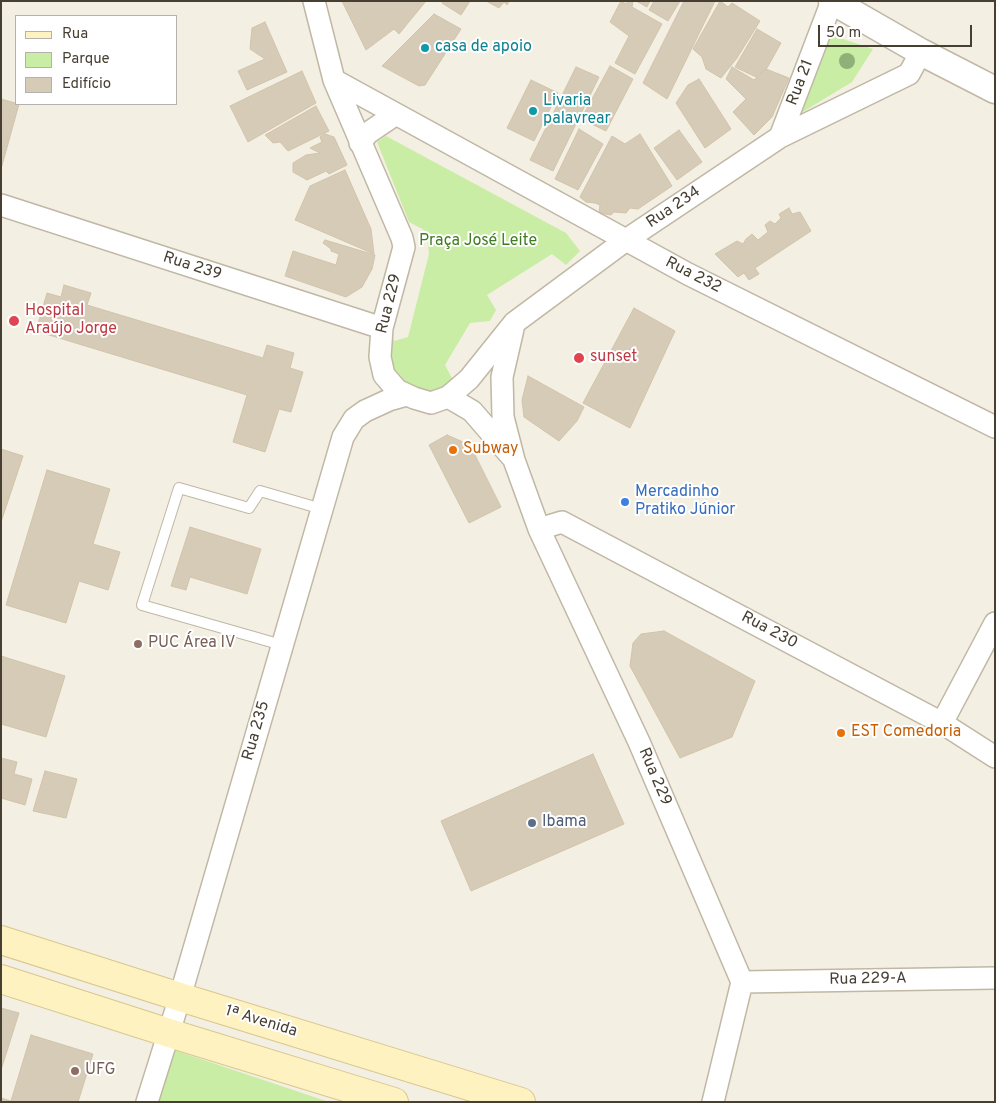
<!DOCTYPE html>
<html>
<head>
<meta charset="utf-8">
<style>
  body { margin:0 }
  #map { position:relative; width:996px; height:1103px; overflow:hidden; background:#f3efe3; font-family:Overpass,sans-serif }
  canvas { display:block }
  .frame { position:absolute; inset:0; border:2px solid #463f32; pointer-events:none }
  .legend { position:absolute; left:15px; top:15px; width:162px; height:90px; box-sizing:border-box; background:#fff; border:1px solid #b5b2ad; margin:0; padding:6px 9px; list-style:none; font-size:15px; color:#463f32 }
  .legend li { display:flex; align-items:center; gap:10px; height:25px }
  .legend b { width:25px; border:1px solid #b5b2ad }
  .scale { position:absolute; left:818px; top:25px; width:154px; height:22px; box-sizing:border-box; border:2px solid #463f32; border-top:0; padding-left:6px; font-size:15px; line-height:18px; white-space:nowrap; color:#463f32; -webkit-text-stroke:4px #fff; paint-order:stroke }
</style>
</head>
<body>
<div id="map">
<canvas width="996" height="1103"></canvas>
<div class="frame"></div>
<ul class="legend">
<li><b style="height:6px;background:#fff2c1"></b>Rua</li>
<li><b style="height:14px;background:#caeda6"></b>Parque</li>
<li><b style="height:14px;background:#d6cbb7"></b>Edifício</li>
</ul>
<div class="scale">50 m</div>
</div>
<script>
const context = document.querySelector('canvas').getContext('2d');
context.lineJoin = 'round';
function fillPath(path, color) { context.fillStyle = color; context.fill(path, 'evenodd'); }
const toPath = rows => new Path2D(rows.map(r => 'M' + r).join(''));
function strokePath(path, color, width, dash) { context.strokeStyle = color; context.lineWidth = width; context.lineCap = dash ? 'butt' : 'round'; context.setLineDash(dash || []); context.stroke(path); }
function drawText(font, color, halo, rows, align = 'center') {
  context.font = font + ' Overpass,sans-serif'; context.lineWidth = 4; context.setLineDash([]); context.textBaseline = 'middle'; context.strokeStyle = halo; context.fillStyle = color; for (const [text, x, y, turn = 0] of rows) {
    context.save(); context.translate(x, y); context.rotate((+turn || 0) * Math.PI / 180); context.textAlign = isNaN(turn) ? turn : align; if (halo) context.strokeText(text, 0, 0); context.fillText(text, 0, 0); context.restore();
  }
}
const green = toPath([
  [822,32,873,49,852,82,796,116],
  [386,136,566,233,580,251,566,265,552,254,487,295,496,310,490,321,470,323,445,365,454,382,440,395,406,386,388,362,391,328,394,341,408,337,429,254,426,231,409,222,377,142],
  [174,1050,329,1102,157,1102]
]);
const building = toPath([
  [342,1,426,1,399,34,394,29,366,50,342,1],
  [443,1,470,1,461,15,442,3,443,1],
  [486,1,509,1,507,5,504,2,499,8,486,1],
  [621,1,626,4,628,1,633,1,632,7,662,24,635,74,615,63,629,36,610,22,621,1],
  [636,1,650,1,647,7,636,1],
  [654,1,680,1,668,21,649,10,654,1],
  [684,1,715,1,667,99,643,83,684,1],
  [720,1,728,7,732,3,760,21,737,58,721,78,706,69,702,57,693,49,720,1],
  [434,14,461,29,425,85,419,86,382,66,434,14],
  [265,22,287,72,247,90,238,71,265,59,250,49,252,28,265,22],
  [757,29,781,43,767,68,756,77,735,67,757,29],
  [610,66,633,79,606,131,581,119,610,66],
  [576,67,599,77,553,171,530,160,576,67],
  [732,67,754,80,766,69,789,78,772,117,754,135,733,112,746,99,726,79,732,67],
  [302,71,316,103,248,142,230,106,302,71],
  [699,79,731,129,705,148,676,103,688,85,699,79],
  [531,80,558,93,534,141,507,128,531,80],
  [1,99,19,104,1,169,1,99],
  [316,106,329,131,288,151,280,142,273,143,265,135,316,106],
  [579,129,603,144,578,190,555,179,579,129],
  [679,130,702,162,677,180,654,148,679,130],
  [325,134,334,137,347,165,329,174,326,171,307,180,293,172,293,163,306,155,320,153,310,148,322,142,320,137,325,134],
  [640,134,672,186,638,209,630,208,626,213,614,212,611,215,599,213,600,205,595,203,586,202,580,197,612,136,625,144,640,134],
  [345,170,371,229,374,254,295,220,310,186,345,170],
  [789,208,792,214,800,212,811,231,755,268,759,274,749,280,744,273,738,277,715,254,737,241,743,244,746,239,752,234,758,240,768,232,765,225,770,221,775,224,781,218,779,214,789,208],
  [325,240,375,255,372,269,362,287,346,297,285,276,293,251,336,265,339,254,331,251,331,249,323,243,325,240],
  [64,285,91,293,87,305,263,358,267,345,294,353,290,368,303,372,291,412,279,409,265,452,233,442,247,395,36,331,47,293,61,297,64,285],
  [634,308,675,331,630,428,583,403,634,308],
  [528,376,584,407,577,421,559,441,524,417,522,400,528,376],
  [447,435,470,445,501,507,469,523,429,445,447,435],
  [1,449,23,456,1,522,1,449],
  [47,470,110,489,93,544,120,552,108,590,79,581,66,623,6,605,47,470],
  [190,527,261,549,247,594,190,577,186,590,171,586,190,527],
  [664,631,755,681,732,737,680,758,630,666,633,643,641,634,664,631],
  [1,656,65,676,46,737,1,724,1,656],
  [593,754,624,824,471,891,441,821,593,754],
  [1,758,17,762,14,774,32,779,25,805,1,798,1,758],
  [45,771,77,779,66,818,33,811,45,771],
  [1,1008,19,1013,1,1070,1,1008],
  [31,1035,93,1054,78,1102,1,1102,1,1098,11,1101,31,1035]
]);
const service = toPath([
  [282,645,142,605,179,488,249,508,260,491,322,509]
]);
const minor = toPath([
  [314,1,334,80,402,238,404,247,382,328,380,357,384,375,397,390,414,398,431,403,448,397,469,379,514,323,626,240,780,137,909,74,921,52],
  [334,80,688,274,995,427],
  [780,137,832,1],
  [360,143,368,133,396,114],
  [1,205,382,328],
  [513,329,502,377,503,417,514,460,539,529,639,742,742,982,713,1102],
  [448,397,472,411,511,456],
  [539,529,562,522,942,723,995,757],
  [942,723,995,623],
  [742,982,995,978],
  [147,1102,180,997,343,437,354,419,365,411,389,400,407,395]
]);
const tertiary = toPath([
  [832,1,921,52,995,90]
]);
const secondary = toPath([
  [1,940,180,997,521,1102],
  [1,979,169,1033,394,1102]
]);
const trees = [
  [847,61]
];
const markers = [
  [425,48,5,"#0f9aa8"],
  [533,111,5,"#0f9aa8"],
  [14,321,6,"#e0444e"],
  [579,358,6,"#e0444e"],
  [453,450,5,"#e8710a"],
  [625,502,5,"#3f7fe0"],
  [138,644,5,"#8d6e63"],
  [841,733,5,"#e8710a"],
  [532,823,5,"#5c6f8a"],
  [75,1071,5,"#8d6e63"]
];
const cultureNames = [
  ["casa de apoio",435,48],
  ["Livaria",543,102],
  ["palavrear",543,120]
];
const streetNames = [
  ["Rua 21",801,83,-69],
  ["Rua 234",674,208,-34],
  ["Rua 239",192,267,18],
  ["Rua 232",693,276,27],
  ["Rua 229",390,304,-76],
  ["Rua 230",769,631,28],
  ["Rua 235",257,731,-74],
  ["Rua 229",654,777,67],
  ["Rua 229-A",868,980,-1],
  ["1ª Avenida",261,1022,17]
];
const parkNames = [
  ["Praça José Leite",478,242]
];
const healthNames = [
  ["Hospital",25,312],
  ["Araújo Jorge",25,330],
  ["sunset",590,358]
];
const foodNames = [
  ["Subway",463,450],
  ["EST Comedoria",851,733]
];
const shopNames = [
  ["Mercadinho",635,493],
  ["Pratiko Júnior",635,511]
];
const educationNames = [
  ["PUC Área IV",148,644],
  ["UFG",85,1071]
];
const serviceNames = [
  ["Ibama",542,823]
];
fillPath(green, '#caeda6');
fillPath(building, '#d6cbb7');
strokePath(building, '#d2c3a9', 1);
strokePath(service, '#c0b7a4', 12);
strokePath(minor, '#c0b7a4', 24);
strokePath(tertiary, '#c0b7a4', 29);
strokePath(secondary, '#d8c78d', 30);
strokePath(service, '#fff', 10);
strokePath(minor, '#fff', 21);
strokePath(tertiary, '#fff', 26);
strokePath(secondary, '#fff2c1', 28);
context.fillStyle = '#91b078';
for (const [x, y] of trees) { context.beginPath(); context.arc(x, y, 8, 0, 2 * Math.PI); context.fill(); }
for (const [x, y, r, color] of markers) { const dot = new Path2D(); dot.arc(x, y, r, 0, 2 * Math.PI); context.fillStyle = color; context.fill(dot); strokePath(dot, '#fff', 2); }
drawText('16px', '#0d838f', '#fff', cultureNames, 'left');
drawText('16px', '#463f32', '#fff', streetNames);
drawText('16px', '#407d20', '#fff', parkNames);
drawText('16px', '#be3a42', '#fff', healthNames, 'left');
drawText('16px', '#c56008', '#fff', foodNames, 'left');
drawText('16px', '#366cbe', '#fff', shopNames, 'left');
drawText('16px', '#785e54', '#fff', educationNames, 'left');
drawText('16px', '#4e5e75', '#fff', serviceNames, 'left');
</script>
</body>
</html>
